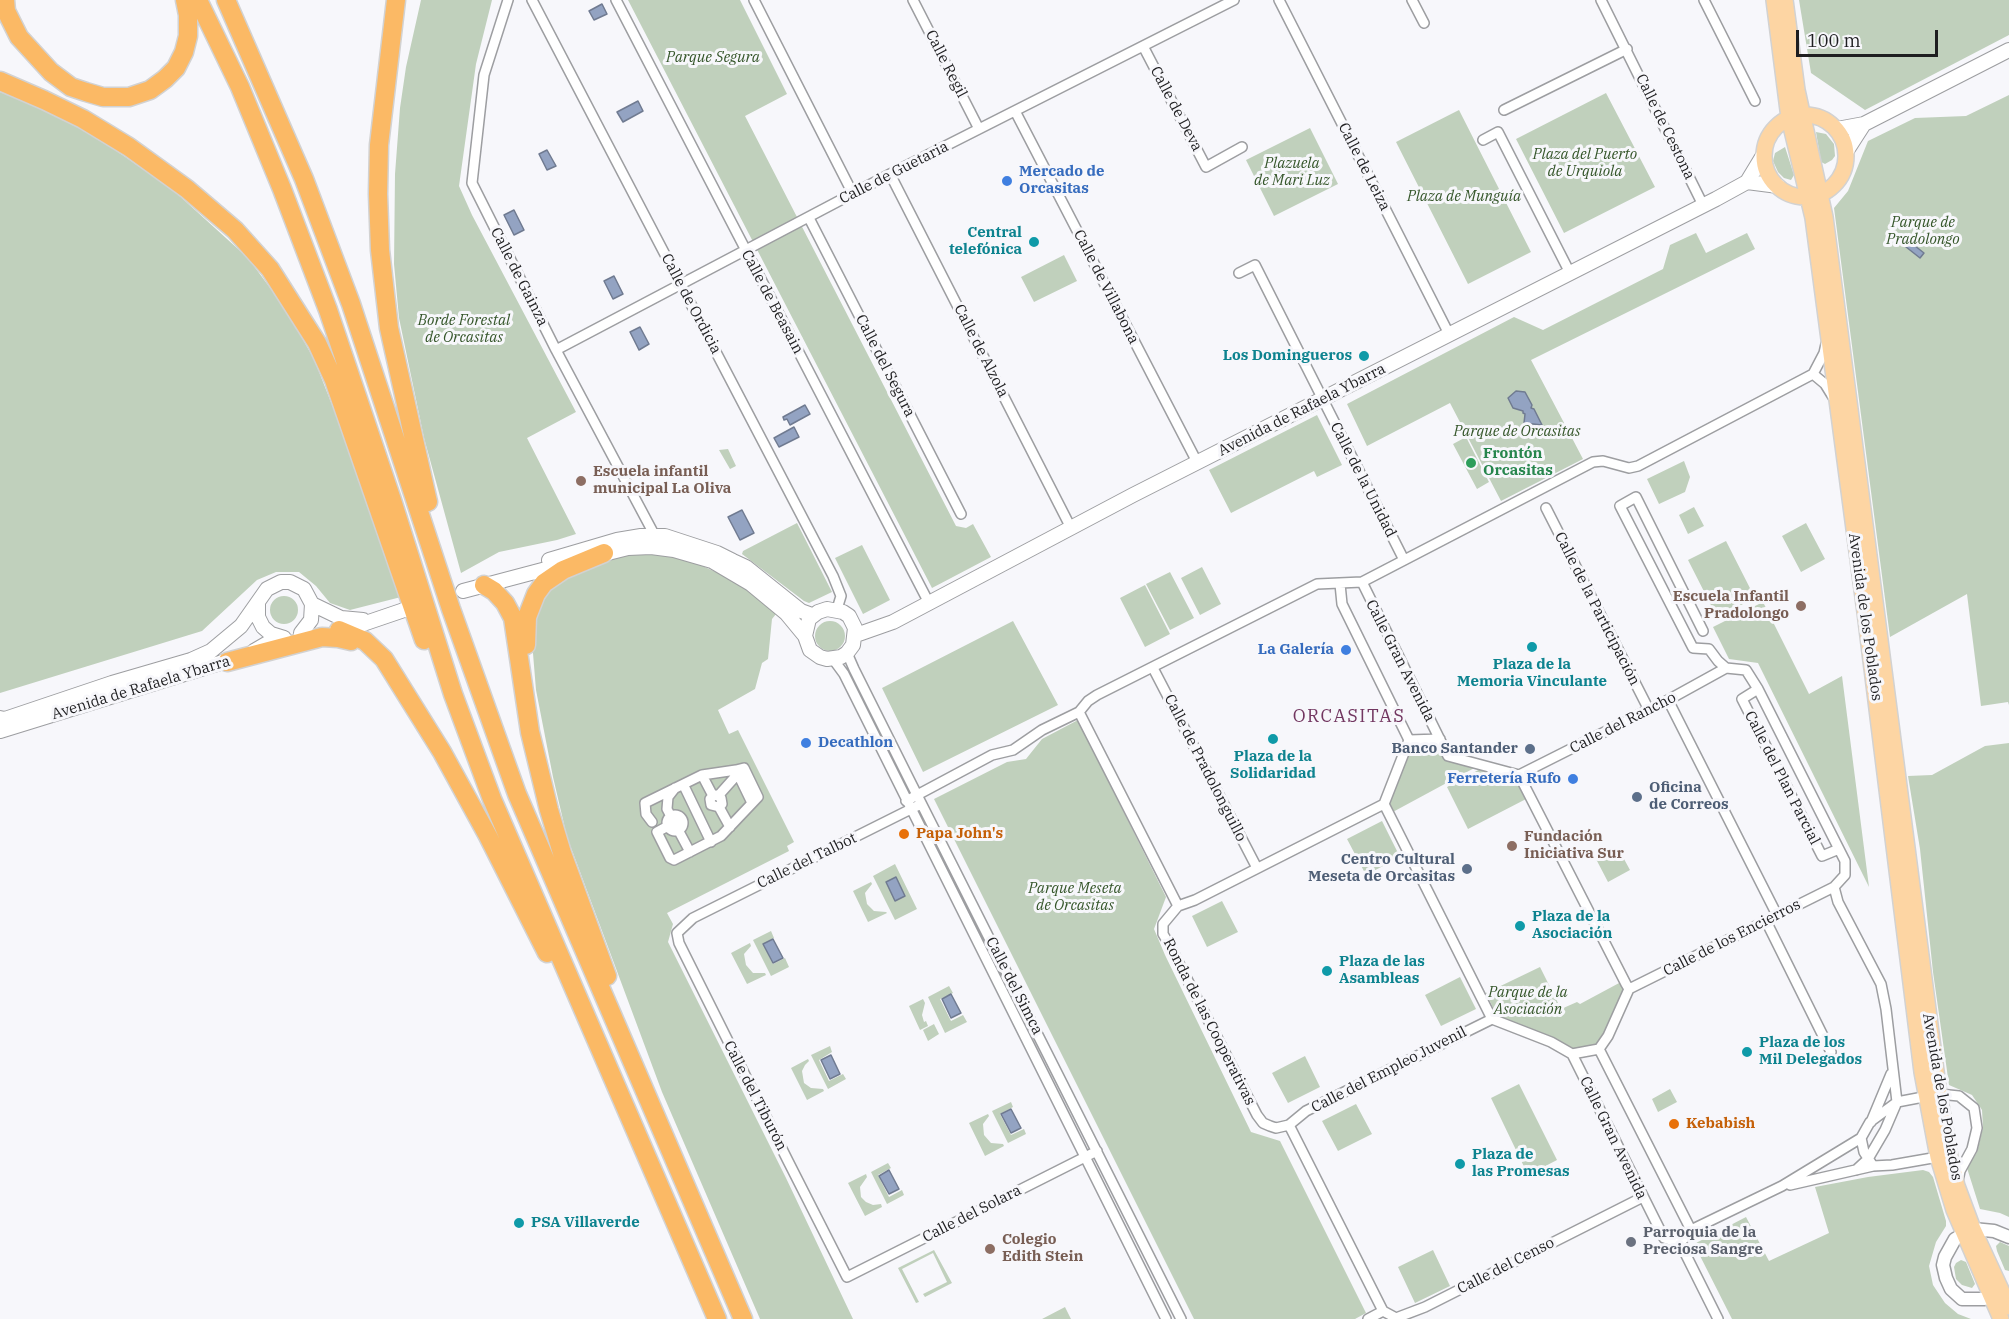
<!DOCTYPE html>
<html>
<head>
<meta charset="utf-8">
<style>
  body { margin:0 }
  #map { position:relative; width:2009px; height:1319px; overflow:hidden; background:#f7f7fb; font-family:"IBM Plex Serif",serif }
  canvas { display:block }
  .scale { position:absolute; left:1796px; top:30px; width:142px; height:27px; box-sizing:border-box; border:3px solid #1e1e20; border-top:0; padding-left:8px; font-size:18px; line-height:21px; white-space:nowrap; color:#1e1e20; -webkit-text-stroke:4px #f7f7fb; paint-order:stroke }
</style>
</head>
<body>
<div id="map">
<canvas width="2009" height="1319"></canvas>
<div class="scale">100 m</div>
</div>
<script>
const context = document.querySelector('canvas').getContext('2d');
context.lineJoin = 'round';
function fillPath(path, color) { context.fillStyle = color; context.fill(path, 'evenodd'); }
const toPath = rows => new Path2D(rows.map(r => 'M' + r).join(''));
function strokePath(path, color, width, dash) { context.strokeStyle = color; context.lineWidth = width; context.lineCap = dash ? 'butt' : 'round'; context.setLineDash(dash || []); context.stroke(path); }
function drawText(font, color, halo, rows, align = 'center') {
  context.font = font + ' "IBM Plex Serif",serif'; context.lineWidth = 6; context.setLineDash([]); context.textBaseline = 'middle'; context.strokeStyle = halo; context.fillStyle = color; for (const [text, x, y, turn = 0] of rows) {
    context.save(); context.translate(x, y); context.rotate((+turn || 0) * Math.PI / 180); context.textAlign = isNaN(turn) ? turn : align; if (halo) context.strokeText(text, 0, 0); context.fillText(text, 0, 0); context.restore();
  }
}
const green = toPath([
  [421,0,492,0,476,64,459,186,472,215,576,412,527,438,576,534,557,540,499,552,461,573,424,438,399,318,394,264,395,174,400,108,406,67],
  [628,0,740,0,787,94,745,116,956,526,966,528,973,524,991,557,932,588],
  [1799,0,2009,0,2009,35,1865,110,1811,73],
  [0,92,41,108,91,134,124,156,173,190,248,258,285,308,314,359,338,420,401,597,350,610,330,603,316,586,299,572,276,572,257,580,202,631,0,693],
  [1606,93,1655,187,1564,233,1516,139],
  [2009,95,2009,705,2008,702,1981,706,1967,594,1890,637,1834,208,1848,191,1868,141,1915,118,1966,116],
  [1459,110,1531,252,1468,284,1396,142],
  [1310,128,1338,184,1274,216,1246,160],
  [1816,132,1826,134,1834,144,1835,156,1832,160,1825,164,1821,162],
  [1785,147,1794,175,1791,180,1784,178,1778,172,1773,161,1775,153],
  [1696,233,1706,253,1747,233,1755,249,1531,360,1583,459,1501,501,1450,403,1367,446,1347,404,1514,317,1543,330,1663,269,1670,245],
  [1064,255,1077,281,1034,302,1021,277],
  [1317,415,1342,465,1317,477,1314,471,1231,513,1209,470],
  [1466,437,1489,482,1477,489,1453,444],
  [728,449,736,466,730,469,719,450],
  [1684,461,1690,477,1685,492,1659,504,1647,479],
  [1694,507,1704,526,1688,534,1679,515],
  [797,523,832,592,809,603,804,601,742,554,743,551],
  [1806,523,1825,559,1801,572,1782,536],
  [1726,541,1755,598,1717,617,1688,560],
  [862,545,890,600,863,614,835,558],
  [641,554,668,556,696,563,720,574,741,585,776,614,772,619,768,659,762,663,755,689,718,710,729,734,738,730,794,842,787,846,789,851,667,913,673,924,668,942,786,1178,853,1319,760,1319,662,1092,567,837,553,777,536,690,531,629,544,590,566,574,619,556],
  [1202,567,1221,604,1200,615,1181,578],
  [1170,572,1194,618,1170,630,1146,584],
  [1145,585,1170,634,1145,647,1120,598],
  '270 610a14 14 0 1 1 28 0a14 14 0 1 1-28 0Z',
  [1763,602,1809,694,1842,676,1869,887,1758,663,1729,659,1713,627],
  '815 636a15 15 0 1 1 30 0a15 15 0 1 1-30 0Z',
  [1013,621,1058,705,923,772,882,688],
  [1078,720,1166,897,1154,929,1165,955,1251,1132,1280,1141,1366,1313,1355,1319,1194,1319,934,799,1007,762,1026,759,1042,739],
  [1410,742,1439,744,1445,756,1478,766,1391,813,1387,805],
  [2009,743,2009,1217,2000,1213,1980,1209,1967,1168,1977,1152,1983,1128,1982,1110,1972,1095,1949,1085,1933,972,1920,849,1908,776,1932,775,1985,746],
  [1482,768,1517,777,1528,798,1468,829,1447,787],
  [1382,821,1400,857,1366,875,1347,839],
  [1618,848,1630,870,1608,882,1596,859],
  [895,864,917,909,895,920,873,876],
  [871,882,872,884,865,893,867,904,874,911,886,912,887,913,868,922,853,891],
  [1222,901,1238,932,1207,947,1192,916],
  [771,931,774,938,763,944,773,964,785,958,789,967,771,976,753,940],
  [750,943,751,946,744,954,746,965,753,973,765,973,766,975,747,984,731,953],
  [1540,967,1561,1009,1577,1002,1580,1004,1621,982,1625,991,1599,1049,1571,1051,1497,1016,1486,993],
  [1460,977,1476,1009,1441,1026,1425,995],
  [949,986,953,993,940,999,951,1021,963,1015,967,1022,945,1033,928,997],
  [923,999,925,1003,922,1015,924,1022,926,1021,928,1026,920,1030,909,1006],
  [934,1024,939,1034,928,1041,923,1030],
  [830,1046,832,1052,819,1060,829,1081,843,1074,846,1079,828,1089,811,1055],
  [1305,1056,1320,1087,1288,1103,1272,1073],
  [808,1059,809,1061,805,1065,802,1071,804,1083,811,1088,823,1089,824,1091,807,1100,791,1068],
  [1519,1084,1557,1160,1528,1175,1491,1098],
  [1670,1089,1677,1102,1658,1112,1652,1099],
  [1011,1102,1013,1107,1000,1114,1011,1135,1024,1129,1026,1134,1008,1143,992,1111],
  [1356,1104,1372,1134,1338,1151,1322,1121],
  [988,1114,989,1116,983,1124,984,1135,991,1143,1003,1144,1004,1146,985,1156,969,1123],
  [888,1163,891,1168,878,1175,889,1197,902,1190,904,1195,887,1204,871,1172],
  [1923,1170,1929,1172,1933,1177,1946,1221,1946,1226,1936,1242,1929,1266,1933,1285,1945,1303,1958,1314,1971,1319,1732,1319,1695,1246,1696,1243,1746,1217,1769,1261,1829,1233,1815,1187,1868,1177],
  [866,1174,867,1177,860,1187,861,1197,866,1202,873,1205,881,1204,882,1207,865,1216,848,1183],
  [2000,1242,2009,1246,2009,1271,2005,1270,1997,1251,1996,1246],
  [934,1250,952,1283,925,1297,923,1294,947,1282,933,1253,902,1269,919,1302,916,1303,898,1268],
  [1433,1250,1450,1286,1415,1303,1398,1267],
  [1961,1260,1966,1262,1975,1284,1972,1288,1962,1285,1956,1279,1954,1267,1956,1263],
  [1065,1307,1071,1319,1042,1319]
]);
const water = toPath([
  [602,4,607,14,594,20,589,11,602,4],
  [638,101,643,111,623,122,617,112,638,101],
  [547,150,556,166,547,170,539,154,547,150],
  [514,210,524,230,514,235,504,215,514,210],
  [1905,238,1924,253,1920,258,1901,243,1905,238],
  [614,276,623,294,613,299,604,281,614,276],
  [640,327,649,344,639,350,630,332,640,327],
  [1516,391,1525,392,1532,405,1531,408,1534,409,1542,425,1524,423,1525,414,1523,413,1523,411,1513,408,1508,398,1516,391],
  [805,405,810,414,790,425,787,419,784,420,783,417,805,405],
  [794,427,799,437,779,447,774,438,794,427],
  [742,510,754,533,740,540,728,517,742,510],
  [896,877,905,896,895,901,886,882,896,877],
  [773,939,783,958,773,963,763,944,773,939],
  [951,994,961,1013,951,1018,942,999,951,994],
  [831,1055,840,1074,830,1079,821,1060,831,1055],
  [1011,1109,1021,1128,1011,1133,1001,1114,1011,1109],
  [889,1170,899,1189,889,1194,879,1176,889,1170]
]);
const minor = toPath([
  [508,0,484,75,472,183,556,350,655,536],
  [532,0,833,576,841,596,837,609],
  [616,0,929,603],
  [754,0,853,194],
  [913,0,979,129],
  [1279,0,1449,334],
  [1412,0,1424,23],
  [1601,0,1703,205],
  [1704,0,1755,101],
  [1143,46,1206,167,1242,147],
  [1504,110,1627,49],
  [1015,111,1197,462],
  [1483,140,1498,132,1570,273],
  [890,174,1071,528],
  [809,218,961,514],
  [1239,273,1255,265,1404,560],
  [556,350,890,174,1234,0],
  [1813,374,1825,384,1833,397],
  [1546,508,1649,710],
  [1362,582,1448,756,1519,775,1626,984,1629,989,1608,1036,1599,1049,1691,1230],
  [1340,584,1342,604,1409,740,1384,804,1492,1019,1551,1042,1572,1054,1664,1238,1680,1243,1718,1319],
  [847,653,854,669,911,783,1181,1319],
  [833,659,844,674,1166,1319],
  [1153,668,1257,868],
  [1758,689,1742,699,1822,856,1839,849],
  [1668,700,1777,915],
  [1079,712,1178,906,1163,924,1163,934,1169,944,1257,1115,1263,1123,1270,1126,1276,1128,1289,1125,1383,1311],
  [1409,740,1440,739],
  [702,775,736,770,752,803],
  [1519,775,1668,700,1726,668],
  [675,788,668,797,667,809,690,852],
  [685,788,711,842],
  [906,801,992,755,1013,750,1042,730,1079,712,1088,701,1097,695,1317,584,1362,582,1593,462,1603,461,1629,468,1638,466,1813,374,1824,353,1826,344],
  [921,804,693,918,677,933,679,943,788,1161,847,1277,1097,1151],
  [719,807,722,804,721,798,716,795,713,796,710,799,711,805,719,807,730,827],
  '667 823a8 8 0 1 1 16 0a8 8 0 1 1-16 0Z',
  [652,822,646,814,645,803,702,775,713,796],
  [668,826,657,832,670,858,674,860,721,836,758,797,744,768,736,770,735,777,718,796],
  [1834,887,1838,902,1881,984,1886,1009,1897,1102,1885,1130,1868,1159,1856,1170],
  [1178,906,1195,900,1384,804],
  [1766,921,1831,1052],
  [1629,989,1834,887,1845,875,1845,861,1758,689,1746,670,1726,668,1718,661,1709,649,1693,648,1620,506,1636,497,1703,631],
  [1572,1054,1599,1049],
  [1871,1122,1891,1074],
  [1289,1125,1306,1111,1492,1019],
  [1873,1166,1864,1152,1861,1138,1870,1122,1897,1102,1939,1094,1959,1096,1974,1108,1977,1128,1972,1149,1960,1171,1958,1181],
  [1790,1185,1873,1166,1892,1165,1938,1157,1941,1155],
  [1680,1243,1691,1230,1782,1186,1861,1138],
  [1368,1319,1383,1311,1396,1318,1425,1307,1643,1197]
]);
const tertiary = toPath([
  [2000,1295,1984,1299,1962,1299,1951,1289,1946,1278,1943,1265,1945,1257,1955,1239,1973,1229,1994,1231,2009,1237]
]);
const secondary = toPath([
  [1837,129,1864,124,2009,50],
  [1846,152,1864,124],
  [1747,182,1778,186],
  [596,556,628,548,651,547,674,550,712,561,751,584,786,613,805,636,810,650,820,657,827,659,841,657,847,653,853,645,855,628,849,616,843,612,827,609,818,612,809,619,805,636],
  [549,560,617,540,641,536,665,536,717,553,733,561,746,567,801,611,812,615],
  [463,591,565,564],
  [258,603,258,617,263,627,271,634,284,638],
  [312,604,341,618,363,620],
  [337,630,357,626,404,610],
  [856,635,893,622,1133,495,1716,199,1747,182,1764,154],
  [254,651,278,637],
  [0,718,5,719,112,683,191,660,211,651,241,626,267,589,281,582,290,582,304,589,312,604,311,620,301,633],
  [0,731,236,658]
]);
const primary = toPath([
  [1774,0,1789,118,1813,218,1865,612,1922,1072,1938,1157,1947,1187,1954,1210,2001,1319],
  [1785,0,1797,90,1825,217,1939,1094,1950,1157,1957,1186,1973,1229,2009,1307],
  '1764 156a41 41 0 1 1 82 0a41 41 0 1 1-82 0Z'
]);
const motorway = toPath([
  [5,0,6,11,19,37,51,72,71,87,86,92,103,97,129,97,150,90,165,79,176,68,184,52,188,36,188,15,185,0],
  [198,0,240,87,282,189,328,310,392,500,453,694,492,799,717,1319],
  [226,0,304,179,351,304,451,609,517,794,743,1319],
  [396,0,379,145,378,194,380,250,389,328,428,502],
  [0,81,44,100,83,119,129,147,187,189,235,230,270,269,317,343,334,380,424,640],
  [484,585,494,591,505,603,513,618,530,732,549,810,562,853,607,976],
  [339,630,365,641,384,659,442,752,488,836,547,953],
  [526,645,527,617,536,594,544,583,563,570,604,553],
  [227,662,322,637,338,638,351,641]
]);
const markers = [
  [1007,181,6,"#3f7fe0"],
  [1034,242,6,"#0f9aa8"],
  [1364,356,6,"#0f9aa8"],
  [1471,463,6,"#2e9e5b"],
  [581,481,6,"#8d6e63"],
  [1801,606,6,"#8d6e63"],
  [1532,647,6,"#0f9aa8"],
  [1346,650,6,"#3f7fe0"],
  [1273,739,6,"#0f9aa8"],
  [806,743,6,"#3f7fe0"],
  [1530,749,6,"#5c6f8a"],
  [1573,779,6,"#3f7fe0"],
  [1637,797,6,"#5c6f8a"],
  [904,834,6,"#e8710a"],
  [1512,846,6,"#8d6e63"],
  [1467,869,6,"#5c6f8a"],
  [1520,926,6,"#0f9aa8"],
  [1327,971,6,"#0f9aa8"],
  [1747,1052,6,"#0f9aa8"],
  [1674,1124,6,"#e8710a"],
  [1460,1164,6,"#0f9aa8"],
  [519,1223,6,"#0f9aa8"],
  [1631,1242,6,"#6b7280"],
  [990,1249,6,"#8d6e63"]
];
const parkNames = [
  ["Parque Segura",713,58],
  ["Plaza del Puerto",1585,155],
  ["de Urquiola",1585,172],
  ["Plazuela",1292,164],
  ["de Mari Luz",1292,181],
  ["Plaza de Munguía",1464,197],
  ["Parque de",1923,223],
  ["Pradolongo",1923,240],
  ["Borde Forestal",464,321],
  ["de Orcasitas",464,338],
  ["Parque de Orcasitas",1517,432],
  ["Parque Meseta",1075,889],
  ["de Orcasitas",1075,906],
  ["Parque de la",1528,993],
  ["Asociación",1528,1010]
];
const streetNames = [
  ["Calle Regil",946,64,63],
  ["Calle de Deva",1176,109,62],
  ["Calle de Cestona",1665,127,64],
  ["Calle de Leiza",1364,167,63],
  ["Calle de Guetaria",894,173,-27],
  ["Calle de Gainza",519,277,63],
  ["Calle de Villabona",1106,287,63],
  ["Calle de Beasain",772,302,62],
  ["Calle de Ordicia",691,304,62],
  ["Calle de Alzola",981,351,63],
  ["Calle del Segura",885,366,63],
  ["Avenida de Rafaela Ybarra",1302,410,-27],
  ["Calle de la Unidad",1363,480,63],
  ["Calle de la Participación",1597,609,63],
  ["Avenida de los Poblados",1865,617,82],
  ["Calle Gran Avenida",1400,661,63],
  ["Avenida de Rafaela Ybarra",141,688,-17],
  ["Calle del Rancho",1623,723,-27],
  ["Calle de Pradolonguillo",1205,768,63],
  ["Calle del Plan Parcial",1782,778,63],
  ["Calle del Talbot",807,861,-26],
  ["Calle de los Encierros",1732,938,-27],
  ["Calle del Simca",1014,986,63],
  ["Ronda de las Cooperativas",1209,1022,63],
  ["Calle del Empleo Juvenil",1389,1070,-27],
  ["Calle del Tiburón",755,1096,63],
  ["Avenida de los Poblados",1942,1097,80],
  ["Calle Gran Avenida",1613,1138,64],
  ["Calle del Solara",972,1214,-27],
  ["Calle del Censo",1506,1266,-27]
];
const shopNames = [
  ["Mercado de",1019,172],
  ["Orcasitas",1019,189],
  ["La Galería",1334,650,"right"],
  ["Decathlon",818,743],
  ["Ferretería Rufo",1561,779,"right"]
];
const cultureNames = [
  ["Central",1022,233,"right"],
  ["telefónica",1022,250,"right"],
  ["Los Domingueros",1352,356,"right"],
  ["Plaza de la",1532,665,"center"],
  ["Memoria Vinculante",1532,682,"center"],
  ["Plaza de la",1273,757,"center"],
  ["Solidaridad",1273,774,"center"],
  ["Plaza de la",1532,917],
  ["Asociación",1532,934],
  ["Plaza de las",1339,962],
  ["Asambleas",1339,979],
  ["Plaza de los",1759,1043],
  ["Mil Delegados",1759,1060],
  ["Plaza de",1472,1155],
  ["las Promesas",1472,1172],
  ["PSA Villaverde",531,1223]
];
const leisureNames = [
  ["Frontón",1483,454],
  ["Orcasitas",1483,471]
];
const educationNames = [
  ["Escuela infantil",593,472],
  ["municipal La Oliva",593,489],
  ["Escuela Infantil",1789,597,"right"],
  ["Pradolongo",1789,614,"right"],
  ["Fundación",1524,837],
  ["Iniciativa Sur",1524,854],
  ["Colegio",1002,1240],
  ["Edith Stein",1002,1257]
];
const serviceNames = [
  ["Banco Santander",1518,749],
  ["Oficina",1649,788,"left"],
  ["de Correos",1649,805,"left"],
  ["Centro Cultural",1455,860],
  ["Meseta de Orcasitas",1455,877]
];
const foodNames = [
  ["Papa John's",916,834],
  ["Kebabish",1686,1124]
];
const worshipNames = [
  ["Parroquia de la",1643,1233],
  ["Preciosa Sangre",1643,1250]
];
const quarterNames = [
  ["ORCASITAS",1349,717]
];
fillPath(green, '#c0d0bc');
fillPath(water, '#93a3c2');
strokePath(water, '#707b91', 1.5);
strokePath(minor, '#9d9ea1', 12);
strokePath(tertiary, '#9d9ea1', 15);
strokePath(secondary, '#9d9ea1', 16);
strokePath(primary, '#d2d2d2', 18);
strokePath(motorway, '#d2d2d2', 21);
strokePath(minor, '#fff', 9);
strokePath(tertiary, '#fff', 12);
strokePath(secondary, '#fff', 14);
strokePath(primary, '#fdd5a3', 15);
strokePath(motorway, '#fbb965', 18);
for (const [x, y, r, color] of markers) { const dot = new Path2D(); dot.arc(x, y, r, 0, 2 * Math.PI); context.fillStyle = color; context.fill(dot); strokePath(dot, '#f7f7fb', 2); }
drawText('italic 15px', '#35562a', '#f7f7fb', parkNames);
drawText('15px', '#1e1e20', '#f7f7fb', streetNames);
drawText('bold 15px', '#366cbe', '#f7f7fb', shopNames, 'left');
drawText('bold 15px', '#0d838f', '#f7f7fb', cultureNames, 'left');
drawText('bold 15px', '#27864d', '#f7f7fb', leisureNames, 'left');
drawText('bold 15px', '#785e54', '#f7f7fb', educationNames, 'left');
drawText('bold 15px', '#4e5e75', '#f7f7fb', serviceNames, 'right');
drawText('bold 15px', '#c56008', '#f7f7fb', foodNames, 'left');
drawText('bold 15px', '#5b616d', '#f7f7fb', worshipNames, 'left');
context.letterSpacing = '1.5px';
drawText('18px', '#723660', '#f7f7fb', quarterNames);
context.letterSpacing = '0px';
</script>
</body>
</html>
